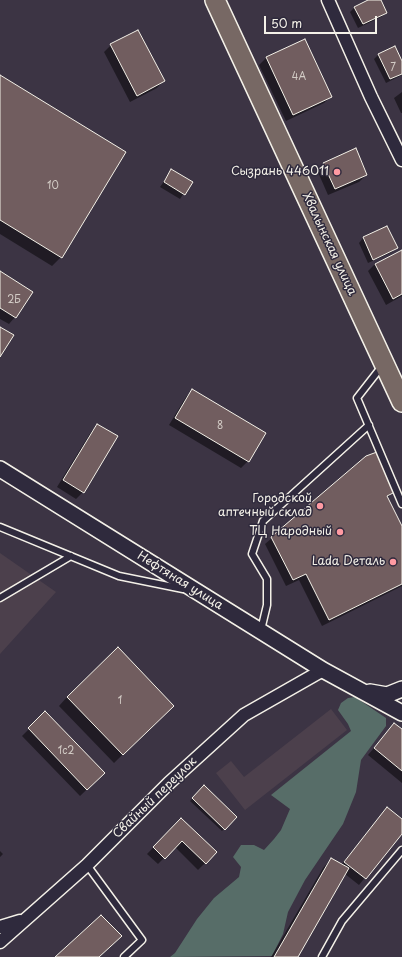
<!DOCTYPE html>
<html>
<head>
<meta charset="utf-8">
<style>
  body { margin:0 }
  #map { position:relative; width:402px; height:957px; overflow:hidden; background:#3c3444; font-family:"Playpen Sans",sans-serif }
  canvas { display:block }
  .scale { position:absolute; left:264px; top:16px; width:113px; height:18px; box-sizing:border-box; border:2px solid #f4f1e8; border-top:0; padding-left:5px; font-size:12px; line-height:14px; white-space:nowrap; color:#f4f1e8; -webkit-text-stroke:3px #2f2a3d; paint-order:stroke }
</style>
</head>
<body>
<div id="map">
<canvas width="402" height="957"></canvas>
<div class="scale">50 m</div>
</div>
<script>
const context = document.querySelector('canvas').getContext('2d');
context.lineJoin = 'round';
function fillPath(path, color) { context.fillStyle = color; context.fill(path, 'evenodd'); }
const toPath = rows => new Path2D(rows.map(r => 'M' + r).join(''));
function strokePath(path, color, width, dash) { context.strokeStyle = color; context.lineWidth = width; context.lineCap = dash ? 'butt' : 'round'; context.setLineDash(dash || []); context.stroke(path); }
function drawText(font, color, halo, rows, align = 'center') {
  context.font = font + ' "Playpen Sans",sans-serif'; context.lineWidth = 3; context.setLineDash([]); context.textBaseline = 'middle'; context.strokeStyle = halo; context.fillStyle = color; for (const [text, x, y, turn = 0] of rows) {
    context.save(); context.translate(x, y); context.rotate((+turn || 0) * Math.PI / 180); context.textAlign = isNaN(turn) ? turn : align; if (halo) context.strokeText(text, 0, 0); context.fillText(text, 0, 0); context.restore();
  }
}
const built = toPath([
  [0,553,56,592,0,654],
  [331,709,347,730,245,810,216,773,231,761,244,777]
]);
const green = toPath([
  [355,697,386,718,386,726,361,760,356,792,343,824,305,880,288,912,283,934,272,956,170,957,175,953,197,919,214,898,239,877,241,867,233,857,241,845,254,845,264,850,274,839,281,830,290,809,271,795,351,731,348,724,338,710,341,703,348,698]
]);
const shadow = toPath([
  [371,0,380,0,386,13,381,17,358,28,350,12,355,7],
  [137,31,163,81,157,88,130,102,104,52,111,45],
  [304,40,331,96,324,103,286,121,259,65,266,58],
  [379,54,402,64,402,75,386,83,374,59],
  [0,76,125,152,61,257,52,266,0,234],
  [402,92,402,113,401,113,394,98],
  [324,164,366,175,359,182,328,195,317,170],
  [172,170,191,182,180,199,160,187],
  [387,227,396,248,392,252,368,263,359,243,363,238],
  [402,251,402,296,386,305,368,271,375,264],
  [0,272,15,317,9,324,0,319],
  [192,390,265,434,248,461,241,468,169,425,186,397],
  [97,425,83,492,76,499,57,487,91,432],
  [393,492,387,498,402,529,402,586,322,626,299,580,286,586,265,544,272,538],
  [67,697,164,714,114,763,59,706],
  [45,713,104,773,80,796,22,736],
  [394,724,402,730,402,783,368,755],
  [204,787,235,817,222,831,190,801],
  [387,809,402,820,402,832,359,885,345,874,297,957,271,957,323,868,331,859,341,865],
  [181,819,215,853,198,870,175,847,158,864,147,854],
  [0,851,3,854,0,857]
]);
const building = toPath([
  [368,0,381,0,387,13,363,24,354,7,368,0],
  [138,30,165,81,137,96,110,44,138,30],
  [305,39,332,97,293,115,266,57,305,39],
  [395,46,402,61,402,74,390,79,378,54,395,46],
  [0,75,126,152,62,258,0,220,0,75],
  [356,148,367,175,335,189,323,163,356,148],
  [171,169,193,182,185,195,164,182,171,169],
  [387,226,398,248,373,260,363,237,387,226],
  [402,250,402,294,393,299,375,264,402,250],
  [0,271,33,292,16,318,0,308,0,271],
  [0,327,14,335,0,357,0,327],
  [192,389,266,433,249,462,175,418,192,389],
  [97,424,118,436,84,493,63,480,97,424],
  [377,452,395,492,387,496,402,526,402,584,329,620,306,574,293,580,271,537,366,456,377,452],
  [118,647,174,706,123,755,67,697,118,647],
  [45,711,105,773,87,790,28,728,45,711],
  [394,723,402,729,402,771,374,748,394,723],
  [204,785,237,817,225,830,192,798,204,785],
  [387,807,402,819,402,834,366,879,344,862,387,807],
  [181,818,217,852,206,864,182,841,165,859,153,847,181,818],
  [331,858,349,868,298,957,274,957,331,858],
  [101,915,122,936,99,957,55,957,101,915]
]);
const service = toPath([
  [382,366,357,398,402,504],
  [0,527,119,576,183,589],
  [0,598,71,556],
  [261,630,267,605,267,579,252,554,263,521,369,425],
  [87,865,142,940,124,957],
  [322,957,342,921,402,850]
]);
const minor = toPath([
  [328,0,371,97,402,160],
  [0,927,20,921],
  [0,942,87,865,169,783,244,715,323,670]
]);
const tertiary = toPath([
  [0,469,323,670,402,713],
  [370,692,387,695,402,689]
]);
const primary = toPath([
  [215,0,402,402]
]);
const markers = [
  [337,172,4,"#ff9aa2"],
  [320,506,4,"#ff9aa2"],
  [340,532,4,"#ff9aa2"],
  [393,562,4,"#ff9aa2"]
];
const numberNames = [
  ["7",393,68],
  ["4А",299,77],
  ["10",53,186],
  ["2Б",14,300],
  ["8",220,426],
  ["1",120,701],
  ["1с2",66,751]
];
const poiNames = [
  ["Сызрань 446011",329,172],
  ["Городской",312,499],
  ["аптечный склад",312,513],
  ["ТЦ Народный",332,532],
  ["Lada Dеталь",385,562]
];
const streetNames = [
  ["Хвалынская улица",329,244,65],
  ["Нефтяная улица",180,581,32],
  ["Свайный переулок",155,798,-44]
];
fillPath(built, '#4c404c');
fillPath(green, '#576d68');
fillPath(shadow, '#0007');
fillPath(building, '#715d5f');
strokePath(building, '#f4f1e8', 1);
strokePath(service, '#f4f1e8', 9);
strokePath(minor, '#f4f1e8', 15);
strokePath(tertiary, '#f4f1e8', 18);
strokePath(primary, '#f4f1e8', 22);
strokePath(service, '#2f2a3d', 6);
strokePath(minor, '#2f2a3d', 12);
strokePath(tertiary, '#2f2a3d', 15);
strokePath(primary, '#776864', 19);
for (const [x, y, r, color] of markers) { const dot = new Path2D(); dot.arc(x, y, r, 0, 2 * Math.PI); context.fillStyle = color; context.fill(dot); strokePath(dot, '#2f2a3d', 1.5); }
drawText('10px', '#d3ccc6', null, numberNames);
drawText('12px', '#f4f1e8', '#2f2a3d', poiNames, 'right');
drawText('12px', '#f4f1e8', '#2f2a3d', streetNames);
</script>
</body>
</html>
